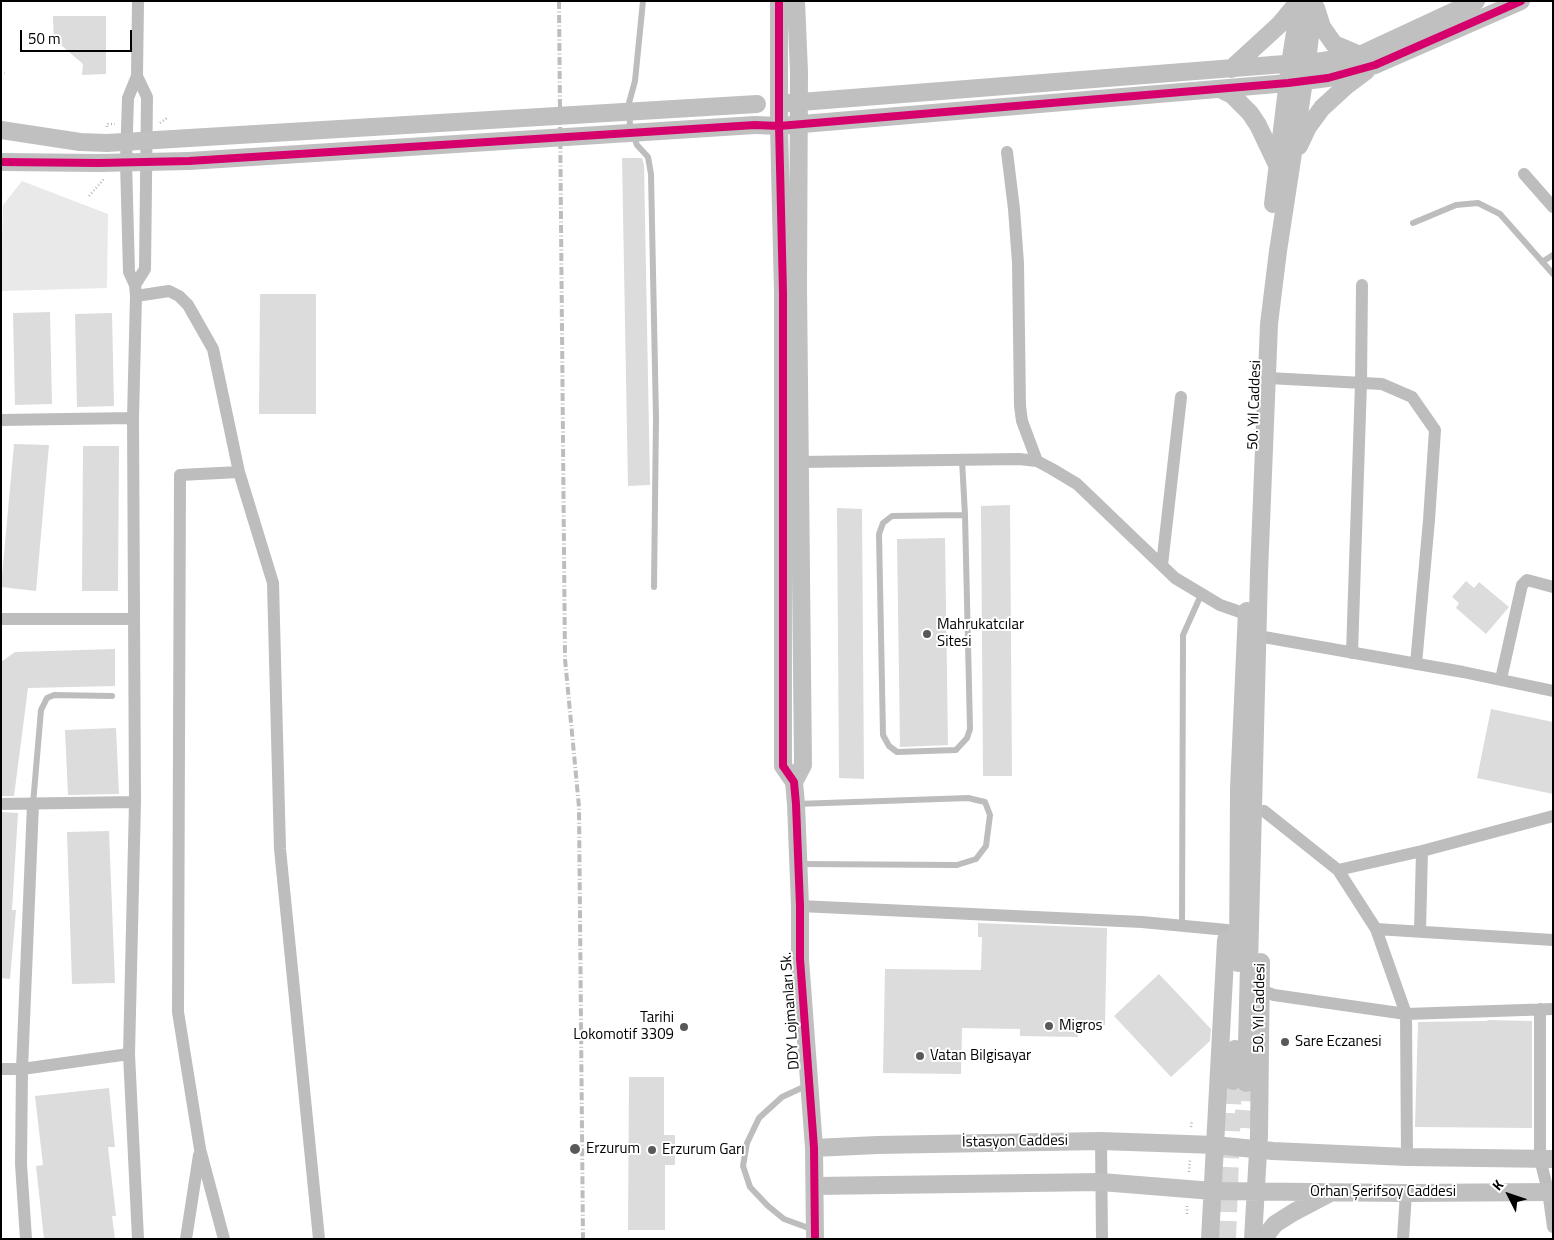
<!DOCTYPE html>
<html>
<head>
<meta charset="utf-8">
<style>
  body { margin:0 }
  #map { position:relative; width:1554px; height:1240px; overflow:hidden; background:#fff; font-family:"Titillium Web",sans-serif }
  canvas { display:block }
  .frame { position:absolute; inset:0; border:2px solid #000; pointer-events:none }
  .north { position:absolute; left:1484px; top:1170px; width:50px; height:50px; -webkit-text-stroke:4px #fff; paint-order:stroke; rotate:311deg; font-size:14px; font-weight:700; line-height:20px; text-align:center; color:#000 }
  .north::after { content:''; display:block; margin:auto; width:18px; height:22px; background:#000; clip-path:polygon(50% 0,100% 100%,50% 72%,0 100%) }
  .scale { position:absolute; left:20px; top:30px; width:112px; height:22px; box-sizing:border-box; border:2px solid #000; border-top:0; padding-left:6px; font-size:15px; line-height:18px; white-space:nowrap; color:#000; -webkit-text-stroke:4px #fff; paint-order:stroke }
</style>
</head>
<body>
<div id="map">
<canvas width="1554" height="1240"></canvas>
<div class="frame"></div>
<div class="north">K</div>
<div class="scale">50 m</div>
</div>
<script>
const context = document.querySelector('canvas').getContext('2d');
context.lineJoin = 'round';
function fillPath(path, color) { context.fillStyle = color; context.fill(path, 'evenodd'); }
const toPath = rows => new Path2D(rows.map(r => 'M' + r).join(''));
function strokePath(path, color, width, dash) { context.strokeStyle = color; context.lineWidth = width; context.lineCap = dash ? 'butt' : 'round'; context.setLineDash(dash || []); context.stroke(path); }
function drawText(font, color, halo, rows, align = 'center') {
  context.font = font + ' "Titillium Web",sans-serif'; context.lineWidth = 4; context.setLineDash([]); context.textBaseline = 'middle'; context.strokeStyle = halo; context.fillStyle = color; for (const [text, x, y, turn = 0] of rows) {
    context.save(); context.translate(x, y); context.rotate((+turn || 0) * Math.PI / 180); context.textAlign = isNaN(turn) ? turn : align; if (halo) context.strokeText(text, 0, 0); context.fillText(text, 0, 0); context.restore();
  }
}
const green = toPath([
  [22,181,108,214,107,288,1,291,3,205]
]);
const building = toPath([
  [53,16,106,16,106,74,82,75,83,64,62,46,54,46],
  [622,158,642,158,644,165,650,485,628,486],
  [260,294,316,294,316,414,259,414],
  [50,312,52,404,15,405,13,313],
  [112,313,114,406,77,407,75,314],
  [14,444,49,445,36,591,1,587],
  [83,446,119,446,118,591,82,591],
  [1010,505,1012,776,983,776,981,506],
  [837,508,862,509,864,779,839,778],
  [945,538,948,745,900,747,897,539],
  [1466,581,1474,588,1479,582,1509,607,1486,634,1456,608,1459,603,1452,597],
  [115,649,115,686,28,688,14,796,1,796,1,662,15,652],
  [1491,709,1553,722,1553,794,1477,778],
  [116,728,119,794,68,795,65,730],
  [1,812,18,813,12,910,16,910,10,979,1,978],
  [109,831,115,983,72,984,67,832],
  [978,923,1107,928,1105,1025,1078,1025,1078,1037,1020,1036,1020,1029,962,1028,961,1074,883,1073,885,969,981,970,982,937,978,937],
  [1159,974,1211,1029,1210,1041,1171,1077,1114,1016],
  [1488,1020,1532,1021,1532,1128,1415,1127,1418,1022,1487,1021],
  [629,1077,664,1077,664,1135,675,1135,675,1165,665,1165,665,1230,628,1230],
  [109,1088,115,1147,108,1147,116,1216,112,1216,115,1239,44,1239,36,1166,43,1165,35,1096]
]);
const secondaryTunnel = toPath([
  [1243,1128,1246,1083],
  [1227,1239,1233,1081]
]);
const path = toPath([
  [1,73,5,73],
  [160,123,167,118],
  [107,127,107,124,115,124],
  [89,196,104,179],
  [1191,1127,1192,1120],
  [1189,1172,1190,1160],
  [1187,1214,1187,1205]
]);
const lane = toPath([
  [643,1,635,81,629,103,630,127,637,145,648,157,651,174,656,418,654,587],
  [1413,223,1456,205,1478,203,1500,214,1553,274],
  [1542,262,1553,255],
  [962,460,965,515,970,729,967,738,956,750,897,752,889,746,883,735,879,534,883,523,892,516,965,515],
  [33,804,41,710,47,698,54,695,112,696],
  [797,804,968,798,985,802,990,815,986,846,976,859,957,865,799,864],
  [1182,926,1183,635,1201,595],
  [808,1085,782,1097,759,1118,747,1143,743,1166,750,1187,768,1206,784,1219,814,1230]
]);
const street = toPath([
  [137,76,138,1],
  [1007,152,1014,209,1018,263,1020,406,1022,421,1037,461],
  [1524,174,1553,207],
  [136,296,169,291,179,296,188,305,213,349,239,472,273,583,280,849,319,1239],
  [1268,378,1382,384,1412,397,1435,430,1429,520,1416,664],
  [133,418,136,296,135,285,129,272,126,162,128,98,137,76,147,97,145,269,135,285],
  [1,420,133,418,135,802,129,1054,138,1239],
  [800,462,1019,459,1037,461,1052,469,1077,484,1175,578,1220,605,1246,614],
  [1162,565,1181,397],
  [1,619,134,619],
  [1258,636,1463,672,1553,691],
  [1352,653,1361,383,1362,285],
  [1501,679,1522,585,1527,580,1553,587],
  [1,804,135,802],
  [1264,811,1338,870,1376,929,1406,1014,1407,1157],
  [1338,870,1422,851,1553,816],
  [800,906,1142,922,1227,930],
  [1376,929,1553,940],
  [1420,931,1422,851],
  [1260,990,1274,995,1406,1014,1553,1009],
  [1540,1009,1540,1159,1548,1191,1553,1227],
  [1,1069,22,1069,129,1054],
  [1101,1141,1102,1239],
  [26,1239,21,1164,22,1069,33,804],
  [186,1239,199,1155],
  [224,1239,200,1149,178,1012,180,475,239,472],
  [1403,1239,1406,1193]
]);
const secondary = toPath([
  [779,1,779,126,783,293,783,766,794,782,796,804,800,906,800,959,814,1148,815,1239],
  [1316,8,1322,27,1334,44,1360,55],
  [1231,69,1279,25,1299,1],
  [1220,89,1232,95,1250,113,1258,125,1278,167],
  [788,103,1323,61,1360,55,1476,1],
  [755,125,779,126,1288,83,1328,78,1375,65,1521,1],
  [1,130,80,142,107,143,189,138],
  [1299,146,1308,127,1322,108,1346,86,1366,71],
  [1,162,99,163,189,161],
  [1273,204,1290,64,1300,1],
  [794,782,803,765,798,287,799,72,796,1],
  [1238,963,1239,789,1247,611],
  [1233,1081,1235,1049],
  [1246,1083,1259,573,1269,324,1278,251,1307,62,1314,1],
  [814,1148,877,1145,1101,1141,1215,1145,1273,1151,1407,1157,1553,1159],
  [815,1186,1101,1182,1213,1191,1406,1193,1553,1192],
  [1210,1239,1226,940],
  [1253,1239,1259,1135,1261,962],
  [1263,1239,1275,1224,1294,1212,1330,1193]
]);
const rail = toPath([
  [559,1,565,659,579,807,583,1239]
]);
const secondaryBridge = toPath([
  [189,138,757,104],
  [189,161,755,125]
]);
const cycleway = toPath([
  [779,1,779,126,783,293,783,766,794,782,796,804,800,906,800,959,814,1148,815,1239],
  [1,162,99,163,189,161,755,125,779,126,1288,83,1328,78,1375,65,1521,1]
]);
const markers = [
  [927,634,5,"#595959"],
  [1049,1026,5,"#595959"],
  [684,1027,5,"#595959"],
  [1285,1042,5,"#595959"],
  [920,1056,5,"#595959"],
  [575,1149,6,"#595959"],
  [652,1150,5,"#595959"]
];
const streetNames = [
  ["50. Yıl Caddesi",1255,405,-88],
  ["50. Yıl Caddesi",1260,1008,-89],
  ["DDY Lojmanları Sk.",791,1011,-94],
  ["İstasyon Caddesi",1015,1142,-1],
  ["Orhan Şerifsoy Caddesi",1383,1192]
];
const poiNames = [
  ["Mahrukatcılar",937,625],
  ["Sitesi",937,642],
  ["Tarihi",674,1018,"right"],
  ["Lokomotif 3309",674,1035,"right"],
  ["Migros",1059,1026],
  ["Sare Eczanesi",1295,1042],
  ["Vatan Bilgisayar",930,1056],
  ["Erzurum",586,1149],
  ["Erzurum Garı",662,1150]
];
fillPath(green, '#e9e9e9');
fillPath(building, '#dcdcdc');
strokePath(secondaryTunnel, '#d9d9d9', 18, [18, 9]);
strokePath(path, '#b8b8b8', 2.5, [1, 2.5]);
strokePath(lane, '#bdbdbd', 6);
strokePath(street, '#bdbdbd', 12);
strokePath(secondary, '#c0c0c0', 18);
strokePath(rail, '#bdbdbd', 4, [8, 2.5, 1, 2.5]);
strokePath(secondaryBridge, '#c0c0c0', 18);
strokePath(cycleway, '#d6006c', 8);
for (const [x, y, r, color] of markers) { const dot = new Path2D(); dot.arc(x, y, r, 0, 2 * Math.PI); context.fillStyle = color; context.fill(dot); strokePath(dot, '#fff', 2); }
drawText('15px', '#000', '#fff', streetNames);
drawText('15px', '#000', '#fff', poiNames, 'left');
</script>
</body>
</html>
